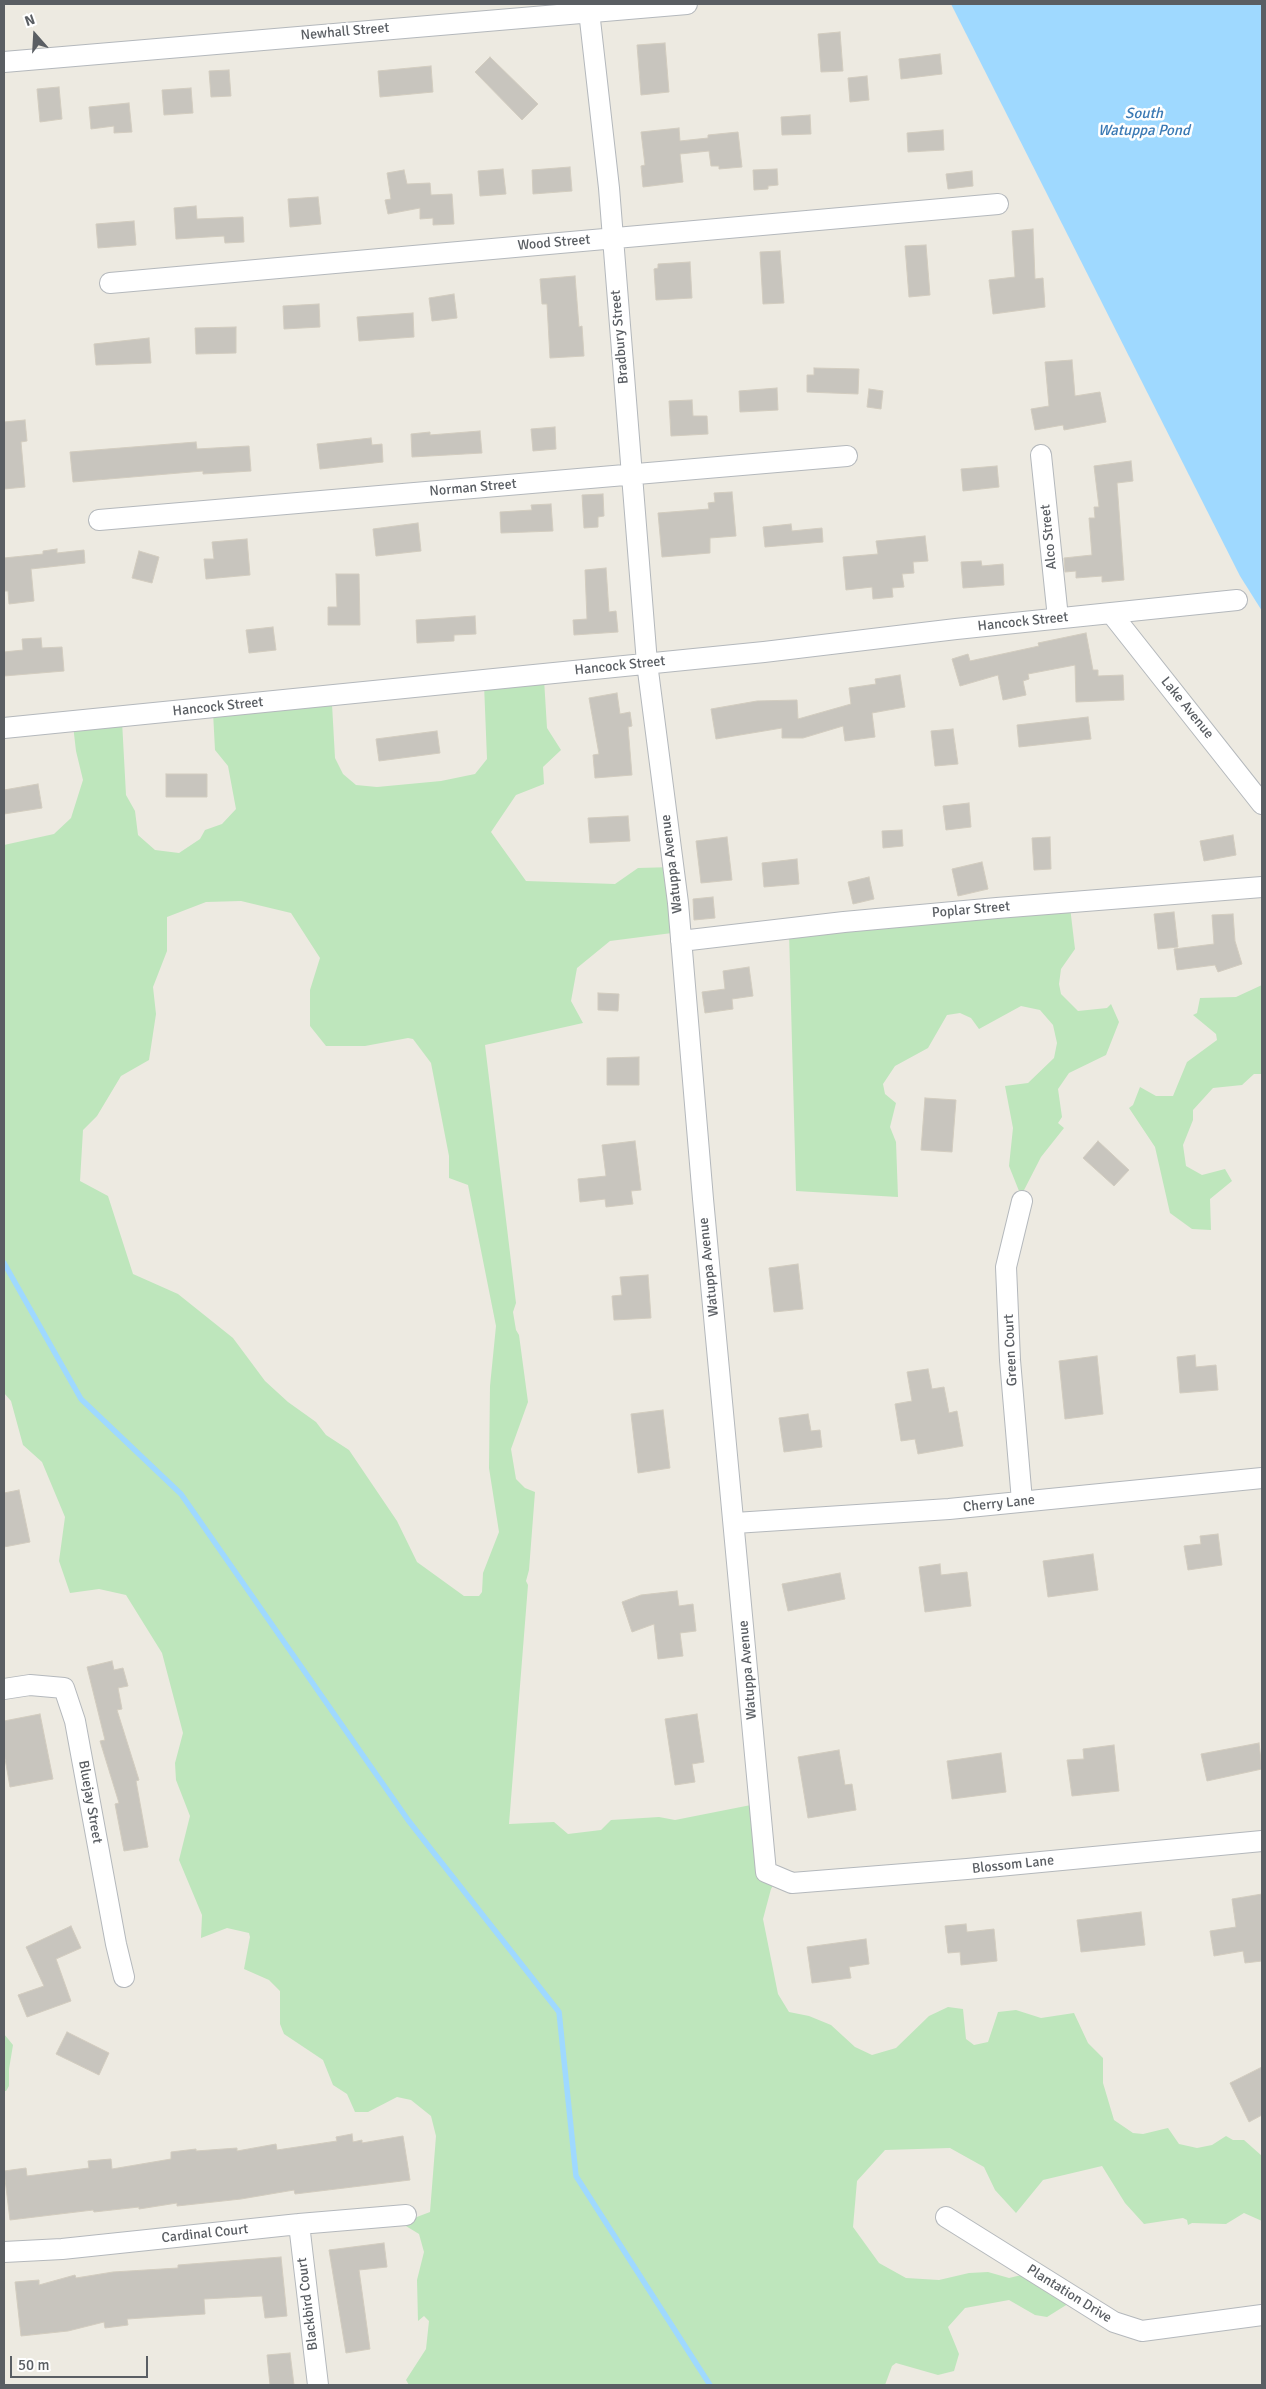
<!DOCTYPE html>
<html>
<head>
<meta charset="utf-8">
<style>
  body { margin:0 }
  #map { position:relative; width:1266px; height:2389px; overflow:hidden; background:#edeae1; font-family:Signika,sans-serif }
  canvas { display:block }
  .frame { position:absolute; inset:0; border:5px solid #5a5e63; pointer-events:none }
  .north { position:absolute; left:10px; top:10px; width:50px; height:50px; -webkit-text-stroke:4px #fff; paint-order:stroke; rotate:341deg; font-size:14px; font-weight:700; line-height:20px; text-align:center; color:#5a5e63 }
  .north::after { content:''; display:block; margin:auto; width:18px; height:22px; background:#5a5e63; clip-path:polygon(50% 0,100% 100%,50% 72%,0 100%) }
  .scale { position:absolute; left:10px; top:2356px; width:138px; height:22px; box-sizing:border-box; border:2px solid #5a5e63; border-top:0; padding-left:6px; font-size:15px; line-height:18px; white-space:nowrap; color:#5a5e63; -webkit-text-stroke:4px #fff; paint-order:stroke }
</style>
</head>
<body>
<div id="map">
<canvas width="1266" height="2389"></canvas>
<div class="frame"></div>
<div class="north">N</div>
<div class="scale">50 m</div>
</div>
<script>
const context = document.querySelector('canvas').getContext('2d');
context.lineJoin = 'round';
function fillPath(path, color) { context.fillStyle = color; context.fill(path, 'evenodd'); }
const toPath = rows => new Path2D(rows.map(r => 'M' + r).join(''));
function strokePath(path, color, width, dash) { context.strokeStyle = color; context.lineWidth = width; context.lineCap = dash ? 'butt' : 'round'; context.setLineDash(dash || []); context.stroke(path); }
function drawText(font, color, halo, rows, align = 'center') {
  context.font = font + ' Signika,sans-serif'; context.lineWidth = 5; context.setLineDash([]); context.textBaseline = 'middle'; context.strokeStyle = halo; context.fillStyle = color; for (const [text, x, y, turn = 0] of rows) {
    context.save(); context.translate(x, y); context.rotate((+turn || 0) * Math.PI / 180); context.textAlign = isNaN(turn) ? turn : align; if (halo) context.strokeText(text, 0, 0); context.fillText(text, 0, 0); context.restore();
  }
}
const green = toPath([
  [544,679,547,728,561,750,543,767,544,784,516,795,491,832,526,881,615,884,638,868,674,867,672,933,610,941,577,968,571,1001,583,1023,485,1045,516,1303,513,1312,516,1330,519,1335,528,1402,511,1449,516,1479,525,1488,535,1492,529,1570,526,1581,528,1585,509,1824,554,1822,568,1834,601,1830,611,1820,659,1817,675,1820,756,1804,777,1879,771,1889,763,1919,778,1994,789,2012,809,2016,831,2025,855,2047,872,2055,896,2048,929,2016,948,2007,963,2009,966,2039,974,2045,988,2042,998,2012,1016,2010,1041,2018,1074,2013,1088,2043,1103,2058,1103,2083,1114,2120,1133,2133,1143,2134,1168,2128,1179,2144,1197,2148,1212,2145,1226,2136,1233,2140,1244,2140,1262,2156,1262,2221,1244,2213,1226,2224,1192,2223,1188,2225,1187,2220,1183,2218,1144,2224,1125,2203,1102,2166,1043,2180,1016,2213,995,2190,984,2167,950,2148,885,2150,857,2181,853,2227,879,2263,906,2278,939,2280,969,2273,988,2272,1009,2278,1034,2272,1071,2302,1047,2317,1035,2315,1009,2300,965,2308,948,2327,959,2354,954,2371,938,2375,896,2363,892,2366,885,2385,409,2385,406,2380,426,2349,429,2321,424,2316,418,2321,417,2280,424,2252,419,2234,401,2223,430,2212,436,2136,431,2116,411,2100,397,2097,368,2112,355,2112,347,2094,333,2085,323,2060,284,2034,280,2024,280,1991,269,1980,244,1969,250,1937,249,1933,227,1928,201,1938,202,1915,179,1860,190,1816,176,1780,175,1763,183,1733,162,1653,126,1595,99,1589,70,1593,59,1561,65,1517,42,1462,23,1445,11,1401,4,1393,4,845,54,834,71,818,83,780,76,751,73,725,122,721,126,795,135,811,138,835,155,850,179,853,200,839,205,830,222,824,236,809,228,766,215,750,213,712,332,704,335,758,343,774,356,785,377,787,441,781,475,774,487,759,484,684],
  [241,901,291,913,320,958,310,990,310,1026,326,1046,365,1046,408,1038,413,1039,431,1063,449,1156,449,1178,468,1185,496,1326,490,1386,489,1468,499,1532,483,1573,482,1592,479,1596,464,1596,417,1562,397,1521,349,1450,326,1435,316,1422,288,1402,265,1381,233,1338,178,1294,133,1274,108,1196,80,1181,83,1130,97,1116,121,1076,149,1060,156,1014,153,987,167,951,167,917,206,902],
  [1070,907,1075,949,1061,969,1059,984,1061,994,1078,1011,1107,1008,1111,1004,1119,1022,1106,1055,1069,1073,1058,1089,1062,1117,1058,1123,1064,1128,1041,1157,1021,1196,1009,1166,1013,1128,1005,1086,1028,1083,1054,1058,1057,1043,1053,1025,1040,1010,1021,1006,979,1029,971,1018,960,1013,947,1015,928,1048,895,1066,883,1084,885,1094,896,1103,890,1127,896,1142,898,1197,796,1191,789,932],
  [1262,985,1262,1074,1254,1074,1242,1085,1213,1088,1193,1110,1193,1120,1183,1145,1186,1166,1202,1175,1225,1169,1232,1181,1210,1199,1211,1230,1192,1229,1170,1213,1155,1147,1129,1108,1133,1105,1140,1087,1156,1096,1173,1096,1187,1062,1217,1040,1216,1034,1193,1015,1197,1013,1200,998,1236,997],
  [4,2034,13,2045,9,2069,9,2086,6,2091,4,2091]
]);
const water = toPath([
  [951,4,1262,4,1262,611,1240,576]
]);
const stream = toPath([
  [4,1263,81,1399,181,1494,408,1820,559,2012,576,2176,710,2385]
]);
const building = toPath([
  [840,32,843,71,821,72,818,34,840,32],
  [665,43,669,92,641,95,637,45,665,43],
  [940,54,942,74,901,79,899,59,940,54],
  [490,57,538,104,522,120,475,72,490,57],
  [431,66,433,92,380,97,378,71,431,66],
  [229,70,231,96,211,97,209,71,229,70],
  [867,76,869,100,850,102,848,78,867,76],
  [59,87,62,119,40,122,37,89,59,87],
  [191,88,193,113,164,115,162,90,191,88],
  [129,103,132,132,114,133,114,126,91,129,89,107,129,103],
  [810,115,811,134,782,135,781,117,810,115],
  [679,128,680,141,708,138,708,135,738,132,742,167,719,169,719,166,711,166,709,151,680,154,683,182,643,187,641,166,645,165,641,132,679,128],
  [943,130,944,150,908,152,907,133,943,130],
  [570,167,572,191,533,194,532,170,570,167],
  [503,169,506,194,480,196,478,171,503,169],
  [777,169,778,185,768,186,768,189,754,190,753,170,777,169],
  [404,170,407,184,430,183,431,195,452,194,454,224,433,225,433,218,420,219,420,208,388,214,385,200,391,199,387,173,404,170],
  [972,171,973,186,948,189,946,174,972,171],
  [318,197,321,224,290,227,288,199,318,197],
  [196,206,197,219,243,217,244,242,225,243,224,236,176,239,174,208,196,206],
  [134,221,136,245,98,248,96,224,134,221],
  [1033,229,1035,279,1043,278,1045,307,993,314,989,280,1015,277,1012,231,1033,229],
  [926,245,930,295,909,297,905,246,926,245],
  [780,251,784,303,763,304,760,252,780,251],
  [690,262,692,298,656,300,654,269,658,268,658,264,690,262],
  [575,276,579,327,582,326,584,356,550,358,547,304,542,304,540,279,575,276],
  [454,294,457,318,432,321,429,298,454,294],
  [319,304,320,327,284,329,283,306,319,304],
  [413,313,414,337,359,341,357,317,413,313],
  [236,327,236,353,196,354,195,328,236,327],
  [149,338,151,363,96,365,94,344,149,338],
  [1072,360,1075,396,1100,392,1106,422,1064,430,1063,425,1035,430,1031,409,1049,406,1045,362,1072,360],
  [814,368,859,369,858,394,807,392,807,375,814,375,814,368],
  [777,388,778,410,740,412,739,391,777,388],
  [869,389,883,391,881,409,867,407,869,389],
  [692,400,693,416,707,416,708,434,671,436,669,401,692,400],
  [25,420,27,441,21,442,25,487,4,489,4,422,25,420],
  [555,427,556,449,533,451,531,429,555,427],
  [480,431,482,453,412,457,411,434,430,432,430,435,480,431],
  [371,438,372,445,382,444,383,462,320,469,317,444,371,438],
  [196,442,197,449,249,446,251,471,203,474,203,471,73,482,70,452,196,442],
  [1131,461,1133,481,1117,483,1124,580,1102,582,1102,576,1076,578,1076,571,1065,572,1064,558,1092,555,1089,518,1095,518,1094,507,1099,507,1094,466,1131,461],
  [997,466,999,487,963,491,961,469,997,466],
  [732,492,736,536,710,538,710,553,662,557,658,513,709,509,708,503,715,502,714,493,732,492],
  [603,494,604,516,598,517,598,527,584,528,582,495,603,494],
  [551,504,553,531,501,533,500,512,532,510,531,505,551,504],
  [418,523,421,551,376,556,373,529,418,523],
  [791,524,792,531,822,528,823,542,765,547,763,527,791,524],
  [925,536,928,561,913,562,914,573,902,574,904,587,892,588,893,597,873,599,872,587,846,590,843,557,878,554,876,541,925,536],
  [247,539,250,575,206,579,204,559,214,559,212,542,247,539],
  [57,549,57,553,84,550,85,563,31,569,34,601,9,604,8,591,5,591,4,558,43,554,43,551,57,549],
  [139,551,159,557,152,583,132,578,139,551],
  [981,561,982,566,1003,564,1004,585,963,588,961,562,981,561],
  [606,568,609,612,616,611,618,632,574,635,573,620,587,619,585,570,606,568],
  [336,574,359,574,360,625,328,625,328,607,337,607,336,574],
  [475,616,476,634,454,635,454,641,417,643,416,620,475,616],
  [273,627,276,650,249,653,246,630,273,627],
  [1086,633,1093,670,1098,670,1098,676,1123,675,1124,700,1076,702,1075,665,1028,674,1029,679,1023,681,1026,695,1003,700,998,675,960,686,952,659,968,654,970,661,1039,646,1038,643,1086,633],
  [41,638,42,648,62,647,64,671,4,676,4,652,23,650,22,639,41,638],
  [900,675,905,707,872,713,875,737,845,741,843,726,803,738,782,738,782,728,716,739,711,709,757,701,797,700,798,719,851,704,849,688,876,684,875,679,900,675],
  [617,693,620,714,630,712,632,726,628,727,632,775,595,778,593,755,599,754,589,698,617,693],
  [1088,717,1091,739,1019,747,1017,725,1088,717],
  [953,729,958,764,935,766,931,731,953,729],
  [437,731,440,753,379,761,376,739,437,731],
  [166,774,207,774,207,797,166,797,166,774],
  [38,784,42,808,4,814,4,790,38,784],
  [969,803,971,827,946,830,943,806,969,803],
  [628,816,630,841,590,843,588,818,628,816],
  [902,830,903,846,883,848,882,831,902,830],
  [1233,835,1236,855,1204,861,1200,841,1233,835],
  [727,837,732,880,701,883,696,841,727,837],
  [1050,837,1051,869,1034,870,1032,838,1050,837],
  [797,859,799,884,764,887,762,863,797,859],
  [982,862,988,889,958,896,952,869,982,862],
  [869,877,874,899,853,904,848,882,869,877],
  [713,897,715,918,694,920,693,899,713,897],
  [1174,912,1178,947,1158,949,1154,914,1174,912],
  [1233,914,1235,941,1242,964,1218,972,1215,965,1177,970,1174,949,1214,944,1212,915,1233,914],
  [749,967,753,996,732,999,733,1009,705,1013,702,992,725,989,723,971,749,967],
  [598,993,619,994,618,1011,598,1010,598,993],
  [639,1057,639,1085,607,1085,607,1058,639,1057],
  [925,1098,956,1100,952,1152,921,1150,925,1098],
  [635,1141,641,1190,631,1191,633,1204,606,1207,605,1199,580,1202,578,1179,606,1176,602,1145,635,1141],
  [1098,1141,1129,1170,1114,1186,1083,1158,1098,1141],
  [798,1264,803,1309,774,1312,769,1268,798,1264],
  [648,1275,651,1318,614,1320,612,1296,622,1295,620,1277,648,1275],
  [1195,1355,1196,1367,1216,1365,1218,1390,1180,1393,1177,1357,1195,1355],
  [1097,1356,1103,1414,1065,1419,1059,1361,1097,1356],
  [928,1369,932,1389,944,1387,949,1413,957,1411,963,1446,918,1454,915,1439,901,1441,895,1404,912,1401,907,1372,928,1369],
  [663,1410,670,1468,638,1473,631,1414,663,1410],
  [808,1414,811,1431,820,1430,822,1447,784,1452,779,1418,808,1414],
  [19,1490,30,1542,4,1547,4,1493,19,1490],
  [1218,1534,1222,1565,1188,1570,1184,1546,1201,1544,1200,1536,1218,1534],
  [1093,1554,1098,1590,1048,1597,1043,1561,1093,1554],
  [940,1564,941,1575,967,1572,971,1606,925,1612,919,1567,940,1564],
  [840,1573,845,1599,788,1611,782,1584,840,1573],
  [677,1591,679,1606,693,1604,696,1631,680,1633,683,1656,658,1659,654,1624,632,1632,622,1602,641,1595,677,1591],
  [112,1661,114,1670,123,1668,128,1686,118,1688,122,1709,117,1710,139,1780,136,1781,148,1847,124,1851,115,1804,119,1803,100,1741,105,1740,87,1667,112,1661],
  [40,1714,53,1779,10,1787,4,1753,4,1721,40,1714],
  [697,1714,704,1762,692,1764,695,1782,675,1785,665,1719,697,1714],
  [1259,1743,1262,1769,1207,1781,1201,1754,1259,1743],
  [1114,1745,1119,1791,1072,1796,1067,1760,1084,1759,1083,1749,1114,1745],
  [839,1750,845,1785,852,1784,856,1810,808,1818,798,1757,839,1750],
  [1001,1753,1006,1792,952,1799,947,1761,1001,1753],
  [1262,1894,1262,1961,1245,1963,1243,1951,1214,1956,1210,1931,1236,1927,1232,1899,1262,1894],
  [1141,1912,1145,1945,1081,1952,1077,1920,1141,1912],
  [966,1924,967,1932,994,1929,997,1961,961,1965,960,1952,948,1953,945,1926,966,1924],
  [71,1926,81,1948,56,1959,71,2001,27,2017,18,1995,44,1986,26,1947,71,1926],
  [866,1939,869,1964,849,1967,851,1978,812,1983,807,1947,866,1939],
  [67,2032,109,2053,99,2075,56,2054,67,2032],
  [1262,2067,1262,2115,1249,2122,1230,2083,1262,2067],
  [352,2134,353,2142,362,2140,362,2143,403,2136,410,2180,295,2194,294,2190,241,2199,177,2206,177,2203,139,2209,139,2207,94,2212,93,2210,10,2220,4,2171,26,2168,27,2176,89,2168,88,2161,111,2159,112,2169,171,2159,171,2152,196,2149,196,2151,237,2148,237,2151,276,2144,277,2150,337,2141,336,2137,352,2134],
  [384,2243,387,2267,359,2270,370,2349,346,2353,329,2250,384,2243],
  [281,2257,287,2316,265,2318,262,2296,204,2299,205,2314,127,2319,128,2325,105,2328,104,2322,68,2331,21,2336,15,2282,39,2280,39,2285,75,2275,76,2278,113,2272,178,2268,178,2265,281,2257],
  [290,2353,294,2385,270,2385,267,2355,290,2353]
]);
const minor = toPath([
  [589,11,609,188,647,663,678,903,703,1199,766,1872,792,1883,967,1869,1262,1841],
  [4,62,687,4],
  [110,283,998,204],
  [1041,455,1058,618],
  [99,520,847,456],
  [1111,613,1262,804],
  [4,728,764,652,956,629,1237,600],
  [681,941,844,922,997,908,1262,887],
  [1022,1501,1010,1360,1006,1267,1022,1201],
  [735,1523,949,1509,1262,1478],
  [4,1689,30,1685,64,1688,75,1721,116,1944,124,1977],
  [946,2217,1114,2322,1142,2331,1262,2315],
  [299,2224,318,2385],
  [4,2252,62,2249,299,2224,406,2215]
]);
const streetNames = [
  ["Newhall Street",345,32,-5],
  ["Wood Street",554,243,-5],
  ["Bradbury Street",620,337,-95],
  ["Norman Street",473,488,-5],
  ["Alco Street",1049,537,-96],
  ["Hancock Street",1023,622,-6],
  ["Hancock Street",620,666,-6],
  ["Hancock Street",218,707,-6],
  ["Lake Avenue",1187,708,51],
  ["Watuppa Avenue",672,864,-97],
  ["Poplar Street",971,910,-5],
  ["Watuppa Avenue",709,1267,-96],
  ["Green Court",1011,1350,-93],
  ["Cherry Lane",999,1504,-6],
  ["Watuppa Avenue",748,1670,-95],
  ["Bluejay Street",90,1802,80],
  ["Blossom Lane",1013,1865,-6],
  ["Cardinal Court",205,2234,-6],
  ["Plantation Drive",1069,2294,32],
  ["Blackbird Court",308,2304,-97]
];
const waterNames = [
  ["South",1144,114],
  ["Watuppa Pond",1144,131]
];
fillPath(green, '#bee6bc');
fillPath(water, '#9fd9ff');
strokePath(stream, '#9fd9ff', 5.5);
fillPath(building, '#c8c5be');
strokePath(building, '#d2ccbf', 1);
strokePath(minor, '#b4b8bc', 22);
strokePath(minor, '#fff', 20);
drawText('14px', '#5a5e63', '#fff', streetNames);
drawText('italic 15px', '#3a79b4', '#fff', waterNames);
</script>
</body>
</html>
